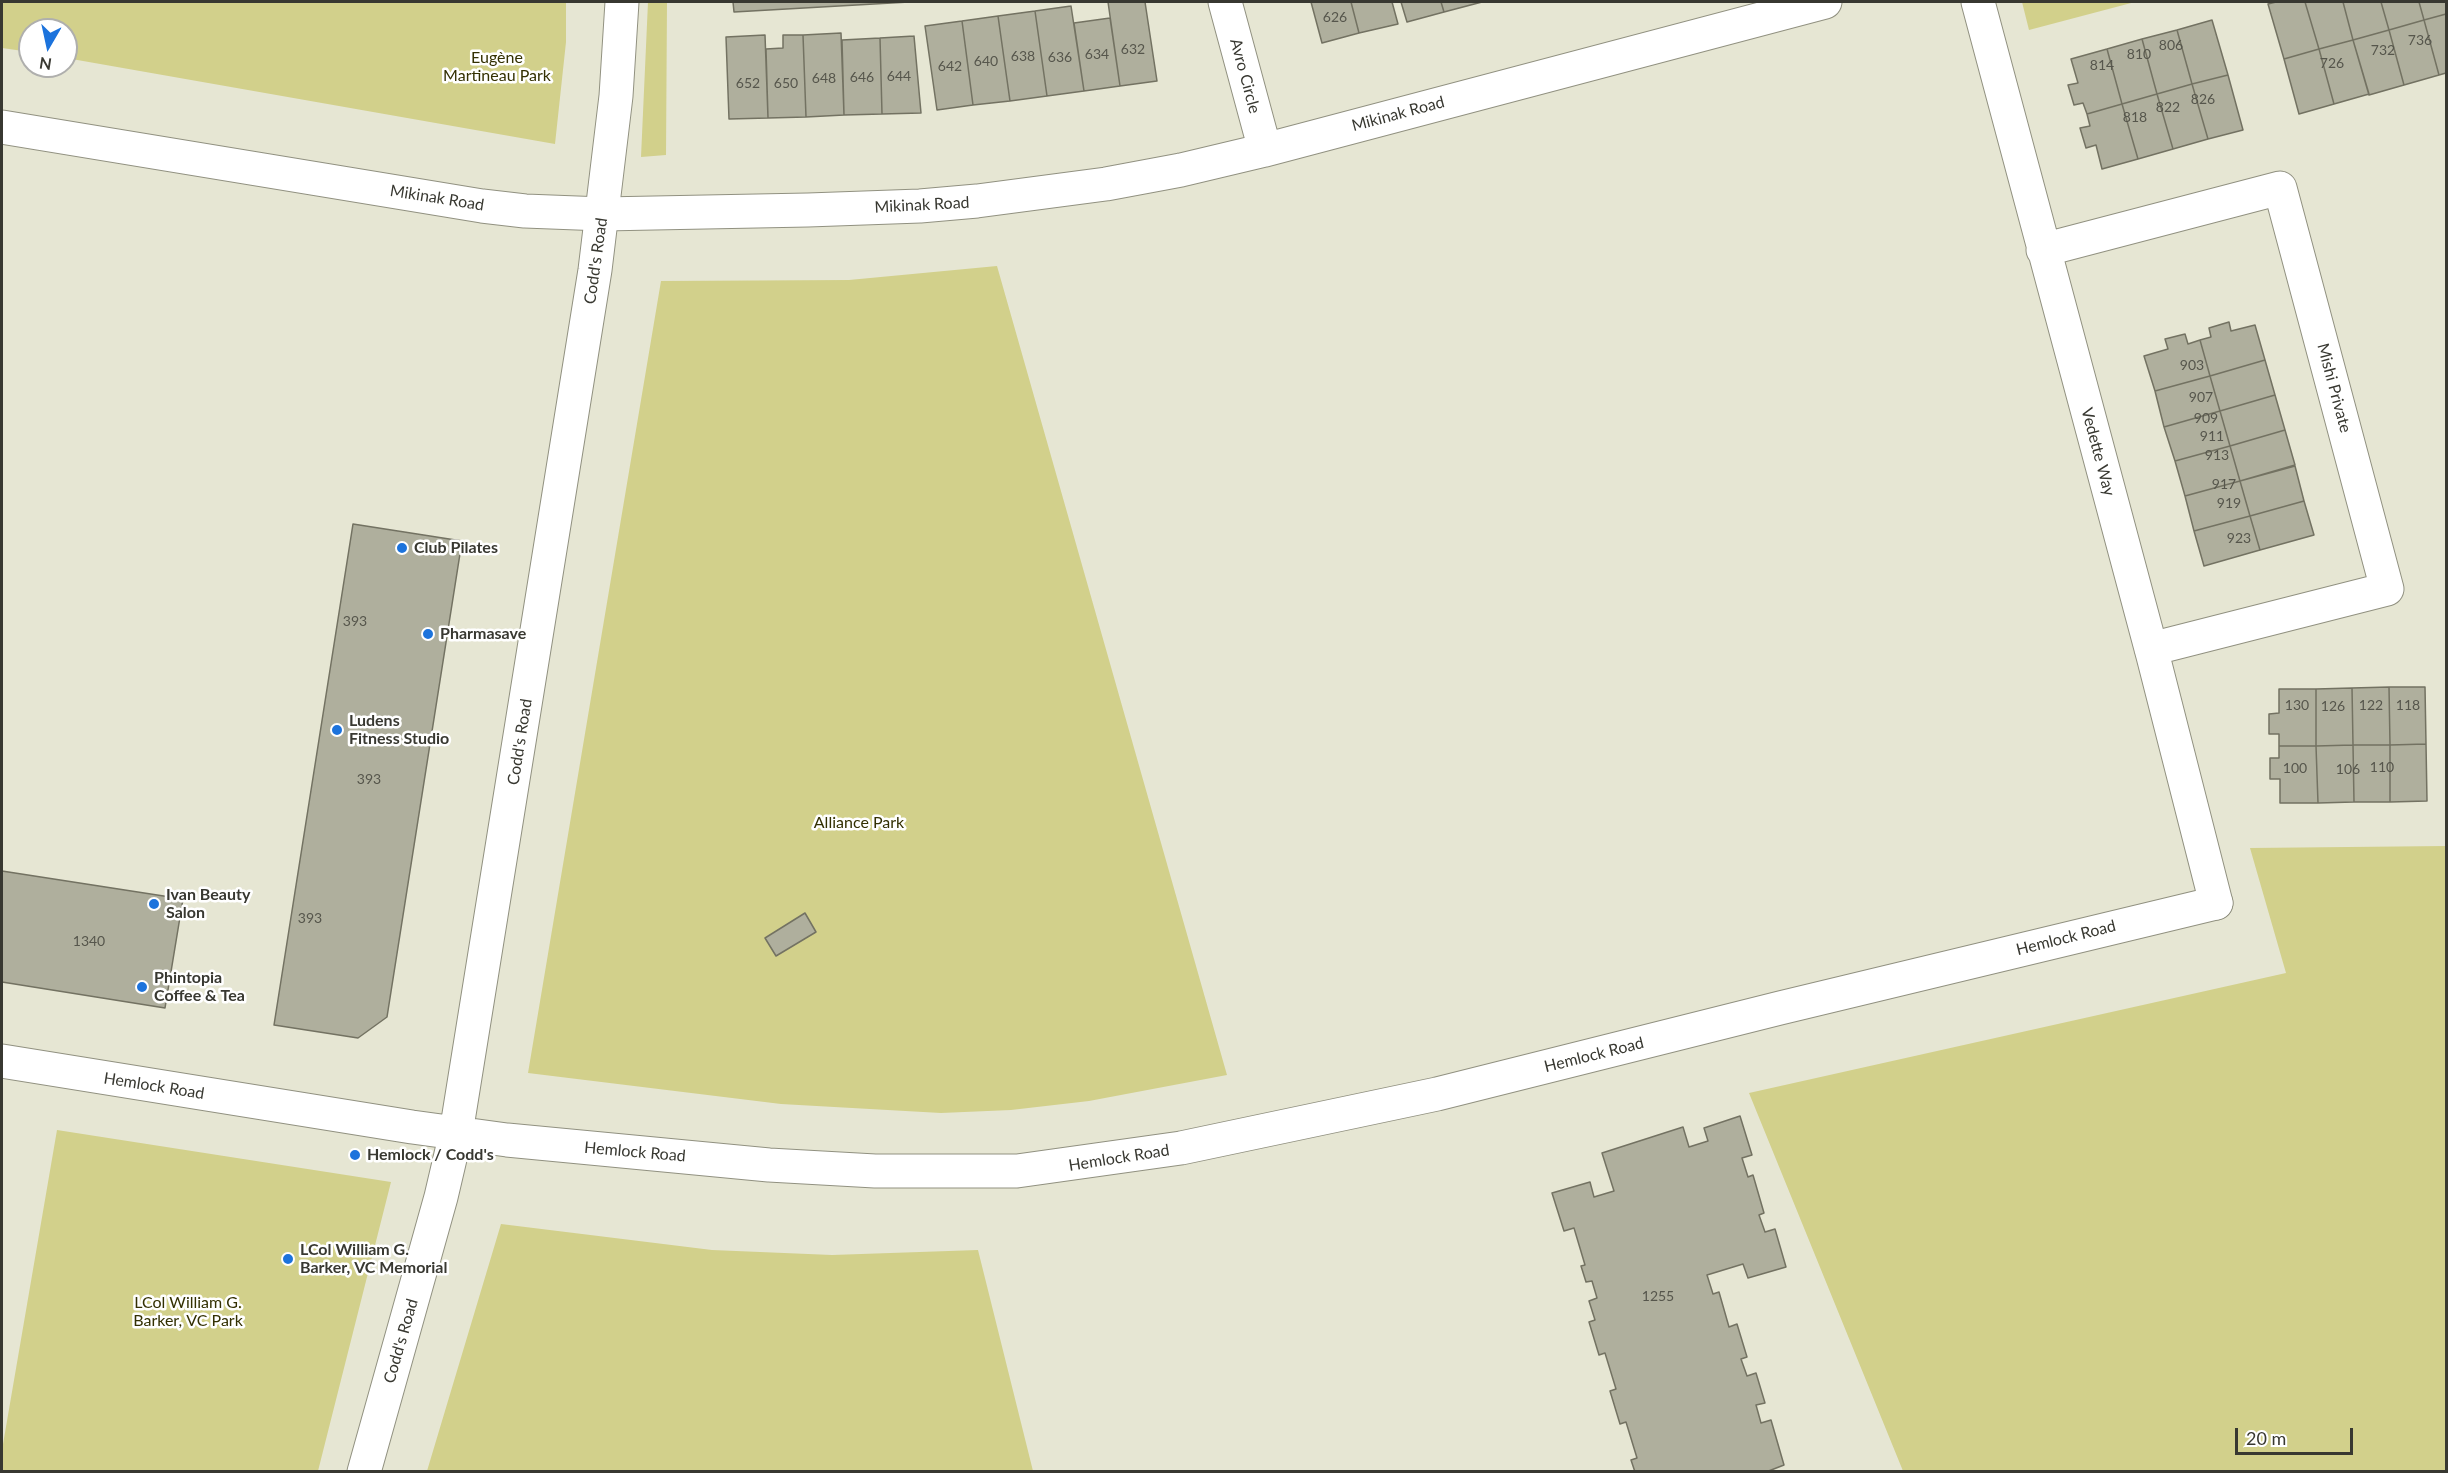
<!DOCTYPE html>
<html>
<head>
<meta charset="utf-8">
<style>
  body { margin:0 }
  #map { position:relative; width:2448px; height:1473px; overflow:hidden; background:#e6e6d3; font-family:Lato,sans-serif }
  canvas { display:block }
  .frame { position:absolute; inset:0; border:3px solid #383831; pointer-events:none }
  .north { position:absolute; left:18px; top:18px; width:60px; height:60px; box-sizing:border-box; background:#fff; border:2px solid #afafad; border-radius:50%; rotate:189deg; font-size:16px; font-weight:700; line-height:24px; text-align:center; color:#383831 }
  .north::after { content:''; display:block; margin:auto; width:21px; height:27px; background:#1c73dc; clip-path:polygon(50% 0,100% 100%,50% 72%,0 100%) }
  .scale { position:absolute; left:2235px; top:1428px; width:118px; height:27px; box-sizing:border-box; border:3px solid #383831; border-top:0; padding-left:8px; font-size:18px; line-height:21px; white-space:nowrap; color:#383831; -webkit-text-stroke:4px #fff; paint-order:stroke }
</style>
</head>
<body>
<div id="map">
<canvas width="2448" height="1473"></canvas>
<div class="frame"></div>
<div class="north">N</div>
<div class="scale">20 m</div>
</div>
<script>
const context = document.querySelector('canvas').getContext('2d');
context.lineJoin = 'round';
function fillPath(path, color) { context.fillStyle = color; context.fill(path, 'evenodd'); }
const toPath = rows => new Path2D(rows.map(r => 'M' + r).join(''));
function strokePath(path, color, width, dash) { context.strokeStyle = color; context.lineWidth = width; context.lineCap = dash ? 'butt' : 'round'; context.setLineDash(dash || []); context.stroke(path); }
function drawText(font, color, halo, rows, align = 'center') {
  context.font = font + ' Lato,sans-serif'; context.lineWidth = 5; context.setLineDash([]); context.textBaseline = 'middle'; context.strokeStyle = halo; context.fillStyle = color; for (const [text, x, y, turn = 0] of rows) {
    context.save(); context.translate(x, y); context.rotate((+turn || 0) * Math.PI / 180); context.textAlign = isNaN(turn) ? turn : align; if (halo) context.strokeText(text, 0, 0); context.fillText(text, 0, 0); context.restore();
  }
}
const green = toPath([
  [2,2,566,2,566,42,555,144,66,58,66,30,30,30,30,52,2,48],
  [648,2,667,2,666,155,641,157],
  [2022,2,2135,2,2029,30],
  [997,266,1227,1075,1089,1101,1011,1110,941,1113,781,1104,528,1073,661,281,849,280],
  [2446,846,2446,1471,1903,1471,1749,1093,2286,973,2250,848],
  [57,1130,391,1182,318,1471,2,1471,2,1450],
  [501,1224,712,1250,832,1255,978,1250,1033,1471,427,1471]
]);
const building = toPath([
  [733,2,909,2,734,12,733,2],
  [1108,2,1145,2,1157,81,1120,86,1108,2],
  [1311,2,1351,2,1359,33,1322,43,1311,2],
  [1351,2,1392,2,1398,24,1359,33,1351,2],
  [1401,2,1441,2,1444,12,1407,22,1401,2],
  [1441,2,1482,2,1444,12,1441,2],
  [2276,2,2305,2,2319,49,2284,59,2268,4,2276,2],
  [2305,2,2343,2,2353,40,2319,49,2305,2],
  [2343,2,2381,2,2389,30,2353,40,2343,2],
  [2381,2,2419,2,2424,20,2389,30,2381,2],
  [2419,2,2446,2,2446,14,2424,20,2419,2],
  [1071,6,1084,91,1047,96,1035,11,1071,6],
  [1035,11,1047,96,1010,101,998,16,1035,11],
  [2446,14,2446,73,2439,75,2424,20,2446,14],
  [998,16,1010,101,973,105,962,21,998,16],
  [1110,18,1120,86,1084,91,1074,23,1110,18],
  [2212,20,2228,75,2192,84,2177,30,2212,20],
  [2424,20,2439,75,2404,85,2389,30,2424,20],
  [962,21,973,105,937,110,925,26,962,21],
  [2177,30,2192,84,2157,94,2142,39,2177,30],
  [2389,30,2404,85,2369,95,2353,40,2389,30],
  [841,33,844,115,806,117,803,35,841,33],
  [765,35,768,118,729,119,726,37,765,35],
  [783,35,803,35,806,117,768,118,766,49,783,48,783,35],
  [914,36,921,113,882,114,880,38,914,36],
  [880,38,882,114,844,115,842,40,880,38],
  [2142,39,2157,94,2122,104,2107,49,2142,39],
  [2353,40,2369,94,2334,104,2319,49,2353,40],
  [2107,49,2122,104,2087,114,2083,103,2074,105,2068,85,2078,83,2071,59,2107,49],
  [2319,49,2334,104,2299,114,2284,59,2319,49],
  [2228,75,2243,130,2208,139,2192,84,2228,75],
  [2192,84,2208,139,2173,149,2157,94,2192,84],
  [2157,94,2173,149,2138,159,2122,104,2157,94],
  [2122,104,2138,159,2102,169,2096,145,2086,148,2080,128,2090,126,2087,114,2122,104],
  [2229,322,2231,331,2255,325,2265,360,2210,376,2200,340,2211,337,2209,328,2229,322],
  [2185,334,2188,344,2200,340,2210,376,2155,391,2144,356,2168,349,2165,339,2185,334],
  [2265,360,2275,395,2220,411,2210,376,2265,360],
  [2210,376,2220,411,2164,427,2155,391,2210,376],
  [2275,395,2285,430,2230,446,2220,411,2275,395],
  [2220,411,2230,446,2175,461,2164,427,2220,411],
  [2285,430,2295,465,2240,481,2230,446,2285,430],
  [2230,446,2240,481,2185,496,2175,461,2230,446],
  [2295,466,2304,501,2250,516,2240,481,2295,466],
  [2240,481,2250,516,2194,531,2185,496,2240,481],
  [2304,501,2314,535,2260,550,2250,516,2304,501],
  [2250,516,2260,550,2204,566,2194,531,2250,516],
  [353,524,462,541,387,1017,358,1038,274,1025,353,524],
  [2389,687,2390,745,2353,745,2352,688,2389,687],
  [2389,687,2425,687,2426,744,2390,745,2389,687],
  [2352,688,2353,745,2316,746,2316,689,2352,688],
  [2279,689,2316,689,2316,746,2279,746,2279,734,2269,734,2269,714,2279,713,2279,689],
  [2426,744,2427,801,2390,802,2390,745,2426,744],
  [2353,745,2390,745,2390,802,2354,802,2353,745],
  [2353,745,2354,802,2318,803,2316,746,2353,745],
  [2279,746,2316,746,2318,803,2280,803,2280,779,2270,779,2270,758,2279,758,2279,746],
  [2,871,183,899,165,1008,2,982,2,871],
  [805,913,816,932,776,956,765,938,805,913],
  [1740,1116,1752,1155,1742,1158,1748,1177,1753,1175,1764,1213,1759,1215,1765,1232,1775,1229,1786,1267,1748,1278,1743,1264,1707,1275,1713,1294,1719,1292,1729,1327,1737,1324,1747,1357,1741,1359,1747,1376,1756,1373,1765,1403,1756,1405,1761,1423,1771,1420,1784,1465,1766,1472,1635,1472,1631,1460,1637,1458,1626,1422,1620,1424,1610,1391,1616,1389,1605,1353,1599,1355,1589,1322,1595,1320,1589,1301,1597,1298,1592,1281,1586,1282,1581,1266,1585,1265,1574,1228,1564,1231,1552,1193,1590,1182,1594,1197,1614,1191,1602,1153,1683,1127,1689,1147,1708,1141,1704,1128,1740,1116]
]);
const street = toPath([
  [1225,2,1265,150],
  [1978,2,2153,656,2216,903],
  [2,127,482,206,525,211,603,214,808,210,920,206,977,201,1106,184,1181,170,1265,150,1825,2],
  [2043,250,2280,188,2387,589,2151,649],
  [364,1472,441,1197,456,1133]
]);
const secondary = toPath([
  [2,1061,412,1127,507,1140,769,1165,875,1171,1017,1171,1181,1148,1437,1094,1780,1008,2216,903],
  [456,1133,595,270,616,96,622,2]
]);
const markers = [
  [402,548,6,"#1c73dc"],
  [428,634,6,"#1c73dc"],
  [337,730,6,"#1c73dc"],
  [154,904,6,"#1c73dc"],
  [142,987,6,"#1c73dc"],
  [355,1155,6,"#1c73dc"],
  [288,1259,6,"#1c73dc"]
];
const numberNames = [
  ["626",1335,17],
  ["736",2420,40],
  ["806",2171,45],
  ["632",1133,49],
  ["732",2383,50],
  ["634",1097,54],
  ["810",2139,54],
  ["638",1023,56],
  ["636",1060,57],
  ["640",986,61],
  ["726",2332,63],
  ["814",2102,65],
  ["642",950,66],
  ["644",899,76],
  ["646",862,77],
  ["648",824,78],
  ["652",748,83],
  ["650",786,83],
  ["826",2203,99],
  ["822",2168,107],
  ["818",2135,117],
  ["903",2192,365],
  ["907",2201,397],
  ["909",2206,418],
  ["911",2212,436],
  ["913",2217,455],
  ["917",2224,484],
  ["919",2229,503],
  ["923",2239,538],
  ["393",355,621],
  ["130",2297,705],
  ["122",2371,705],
  ["118",2408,705],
  ["126",2333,706],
  ["110",2382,767],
  ["100",2295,768],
  ["106",2348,769],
  ["393",369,779],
  ["393",310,918],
  ["1340",89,941],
  ["1255",1658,1296]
];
const parkNames = [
  ["Eugène",497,58],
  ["Martineau Park",497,76],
  ["Alliance Park",859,823],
  ["LCol William G.",188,1303],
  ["Barker, VC Park",188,1321]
];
const streetNames = [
  ["Avro Circle",1245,76,75],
  ["Mikinak Road",1398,114,-15],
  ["Mikinak Road",437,198,9],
  ["Mikinak Road",922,205,-3],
  ["Codd's Road",596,261,-82],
  ["Mishi Private",2334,388,75],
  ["Vedette Way",2098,452,75],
  ["Codd's Road",520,742,-81],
  ["Hemlock Road",2066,938,-14],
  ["Hemlock Road",1594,1055,-14],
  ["Hemlock Road",154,1086,9],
  ["Hemlock Road",635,1152,5],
  ["Hemlock Road",1119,1158,-9],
  ["Codd's Road",401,1341,-74]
];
const poiNames = [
  ["Club Pilates",414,548],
  ["Pharmasave",440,634],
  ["Ludens",349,721],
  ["Fitness Studio",349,739],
  ["Ivan Beauty",166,895],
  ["Salon",166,913],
  ["Phintopia",154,978],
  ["Coffee & Tea",154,996],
  ["Hemlock / Codd's",367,1155],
  ["LCol William G.",300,1250],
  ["Barker, VC Memorial",300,1268]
];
fillPath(green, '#d2d08b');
fillPath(building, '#afaf9d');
strokePath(building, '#737262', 1.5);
strokePath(street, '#919180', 35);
strokePath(secondary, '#919180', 35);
strokePath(street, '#fff', 33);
strokePath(secondary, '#fff', 33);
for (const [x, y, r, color] of markers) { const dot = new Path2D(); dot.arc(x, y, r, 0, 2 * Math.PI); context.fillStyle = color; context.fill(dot); strokePath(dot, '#fff', 2); }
drawText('14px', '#56564c', null, numberNames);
drawText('16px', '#333002', '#fff', parkNames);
drawText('16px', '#383831', '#fff', streetNames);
drawText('bold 16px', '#383831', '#fff', poiNames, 'left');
</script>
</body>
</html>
